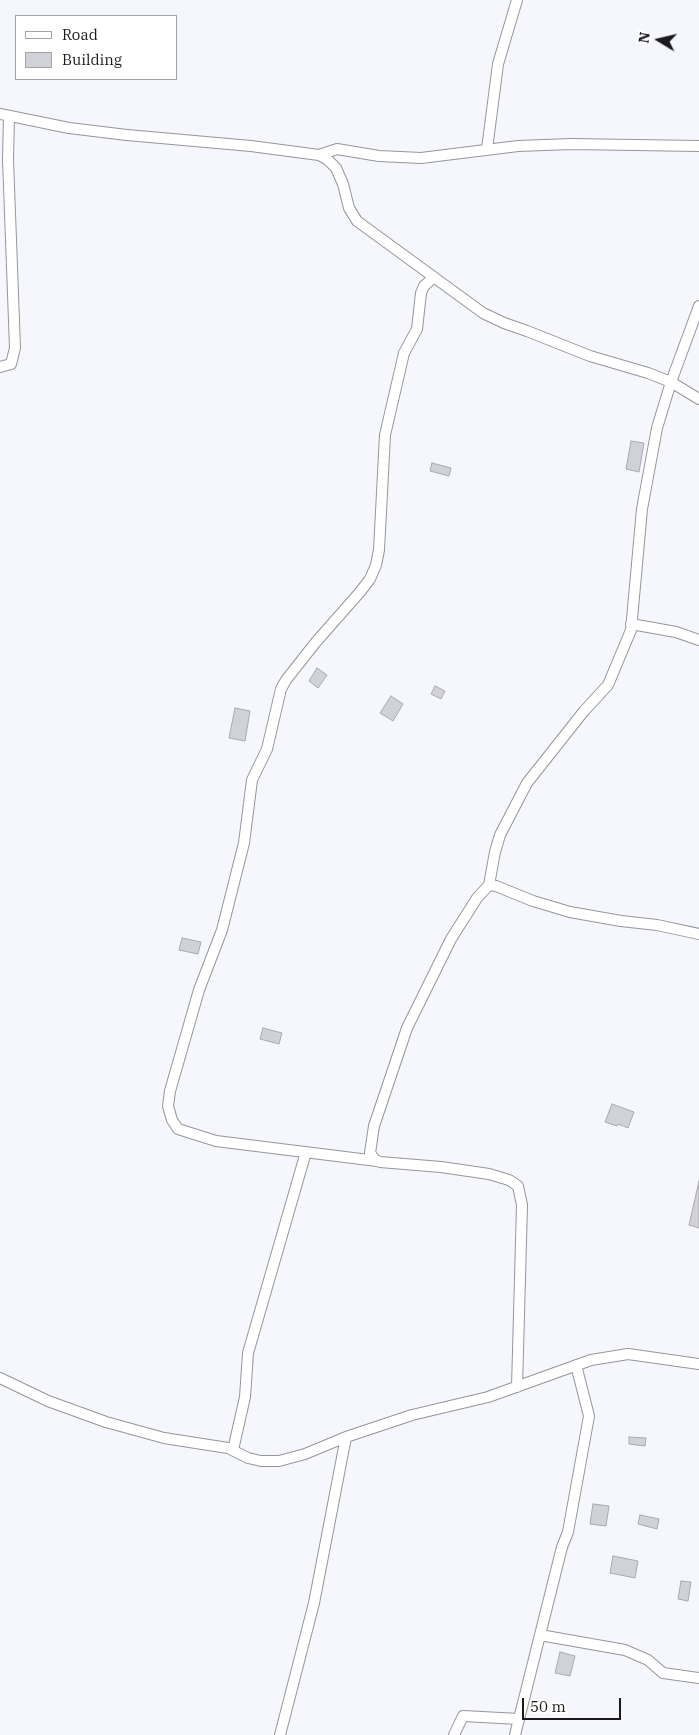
<!DOCTYPE html>
<html>
<head>
<meta charset="utf-8">
<style>
  body { margin:0 }
  #map { position:relative; width:699px; height:1735px; overflow:hidden; background:#f6f7fd; font-family:"IBM Plex Serif",serif }
  canvas { display:block }
  .legend { position:absolute; left:15px; top:15px; width:162px; height:65px; box-sizing:border-box; background:#fff; border:1px solid #a3a3a5; margin:0; padding:6px 9px; list-style:none; font-size:15px; color:#1a1a1d }
  .legend li { display:flex; align-items:center; gap:10px; height:25px }
  .legend b { width:25px; border:1px solid #a3a3a5 }
  .north { position:absolute; left:634px; top:15px; width:50px; height:50px; -webkit-text-stroke:4px #fff; paint-order:stroke; rotate:279deg; font-size:14px; font-weight:700; line-height:20px; text-align:center; color:#1a1a1d }
  .north::after { content:''; display:block; margin:auto; width:18px; height:22px; background:#1a1a1d; clip-path:polygon(50% 0,100% 100%,50% 72%,0 100%) }
  .scale { position:absolute; left:522px; top:1698px; width:99px; height:22px; box-sizing:border-box; border:2px solid #1a1a1d; border-top:0; padding-left:6px; font-size:15px; line-height:18px; white-space:nowrap; color:#1a1a1d; -webkit-text-stroke:4px #fff; paint-order:stroke }
</style>
</head>
<body>
<div id="map">
<canvas width="699" height="1735"></canvas>
<ul class="legend">
<li><b style="height:6px;background:#fff"></b>Road</li>
<li><b style="height:14px;background:#d1d2d8"></b>Building</li>
</ul>
<div class="north">N</div>
<div class="scale">50 m</div>
</div>
<script>
const context = document.querySelector('canvas').getContext('2d');
context.lineJoin = 'round';
function fillPath(path, color) { context.fillStyle = color; context.fill(path, 'evenodd'); }
const toPath = rows => new Path2D(rows.map(r => 'M' + r).join(''));
function strokePath(path, color, width, dash) { context.strokeStyle = color; context.lineWidth = width; context.lineCap = dash ? 'butt' : 'round'; context.setLineDash(dash || []); context.stroke(path); }
const building = toPath([
  [631,441,644,443,639,472,626,469,631,441],
  [432,463,451,468,449,476,430,471,432,463],
  [317,668,327,675,318,688,309,681,317,668],
  [435,686,445,691,441,699,431,694,435,686],
  [391,696,403,704,393,721,380,713,391,696],
  [235,708,250,711,245,741,229,738,235,708],
  [182,938,201,942,198,954,179,950,182,938],
  [263,1028,282,1033,279,1044,260,1039,263,1028],
  [612,1104,634,1112,628,1128,618,1124,617,1126,605,1122,612,1104],
  [699,1181,699,1228,689,1225,699,1181],
  [629,1437,646,1438,645,1446,629,1444,629,1437],
  [593,1504,609,1506,606,1526,590,1524,593,1504],
  [640,1515,659,1519,657,1529,638,1524,640,1515],
  [613,1556,638,1561,635,1578,610,1573,613,1556],
  [681,1581,691,1582,688,1601,678,1599,681,1581],
  [560,1652,575,1656,570,1676,555,1673,560,1652]
]);
const minor = toPath([
  [0,114,69,128,127,135,251,146,319,155,328,160,336,168,343,184,349,208,357,221,483,313,504,323,527,331,590,356,648,373,671,382,699,399],
  [487,149,498,64,517,0],
  [319,155,337,149,379,156,421,158,518,146,571,144,699,146],
  [0,367,11,364,15,348,8,159,9,116],
  [631,624,676,632,699,640],
  [489,885,495,852,500,835,527,783,584,711,608,685,631,630,642,509,657,428,671,382,699,306],
  [377,1161,216,1141,178,1129,172,1120,168,1106,170,1091,199,990,222,930,244,843,252,780,267,749,281,689,286,680,316,642,360,592,370,579,376,565,379,550,385,435,404,353,417,329,421,293,424,286,434,277],
  [0,1378,48,1401,106,1422,164,1438,228,1448,248,1458,261,1461,279,1461,305,1454,346,1437,412,1415,488,1397,591,1360,628,1354,699,1364],
  [517,1387,522,1205,518,1186,509,1180,489,1174,441,1167,380,1162,375,1160,370,1153,374,1126,407,1028,451,939,477,898,489,885,496,886,533,901,570,912,621,921,657,925,699,934],
  [233,1450,245,1397,248,1353,306,1152],
  [540,1635,625,1650,648,1660,663,1673,699,1678],
  [280,1735,314,1603,346,1437],
  [454,1735,463,1716,519,1719],
  [515,1735,562,1547,568,1532,589,1416,576,1365]
]);
fillPath(building, '#d1d2d8');
strokePath(building, '#a9a9af', 1);
strokePath(minor, '#95959b', 12);
strokePath(minor, '#fff', 10);
</script>
</body>
</html>
